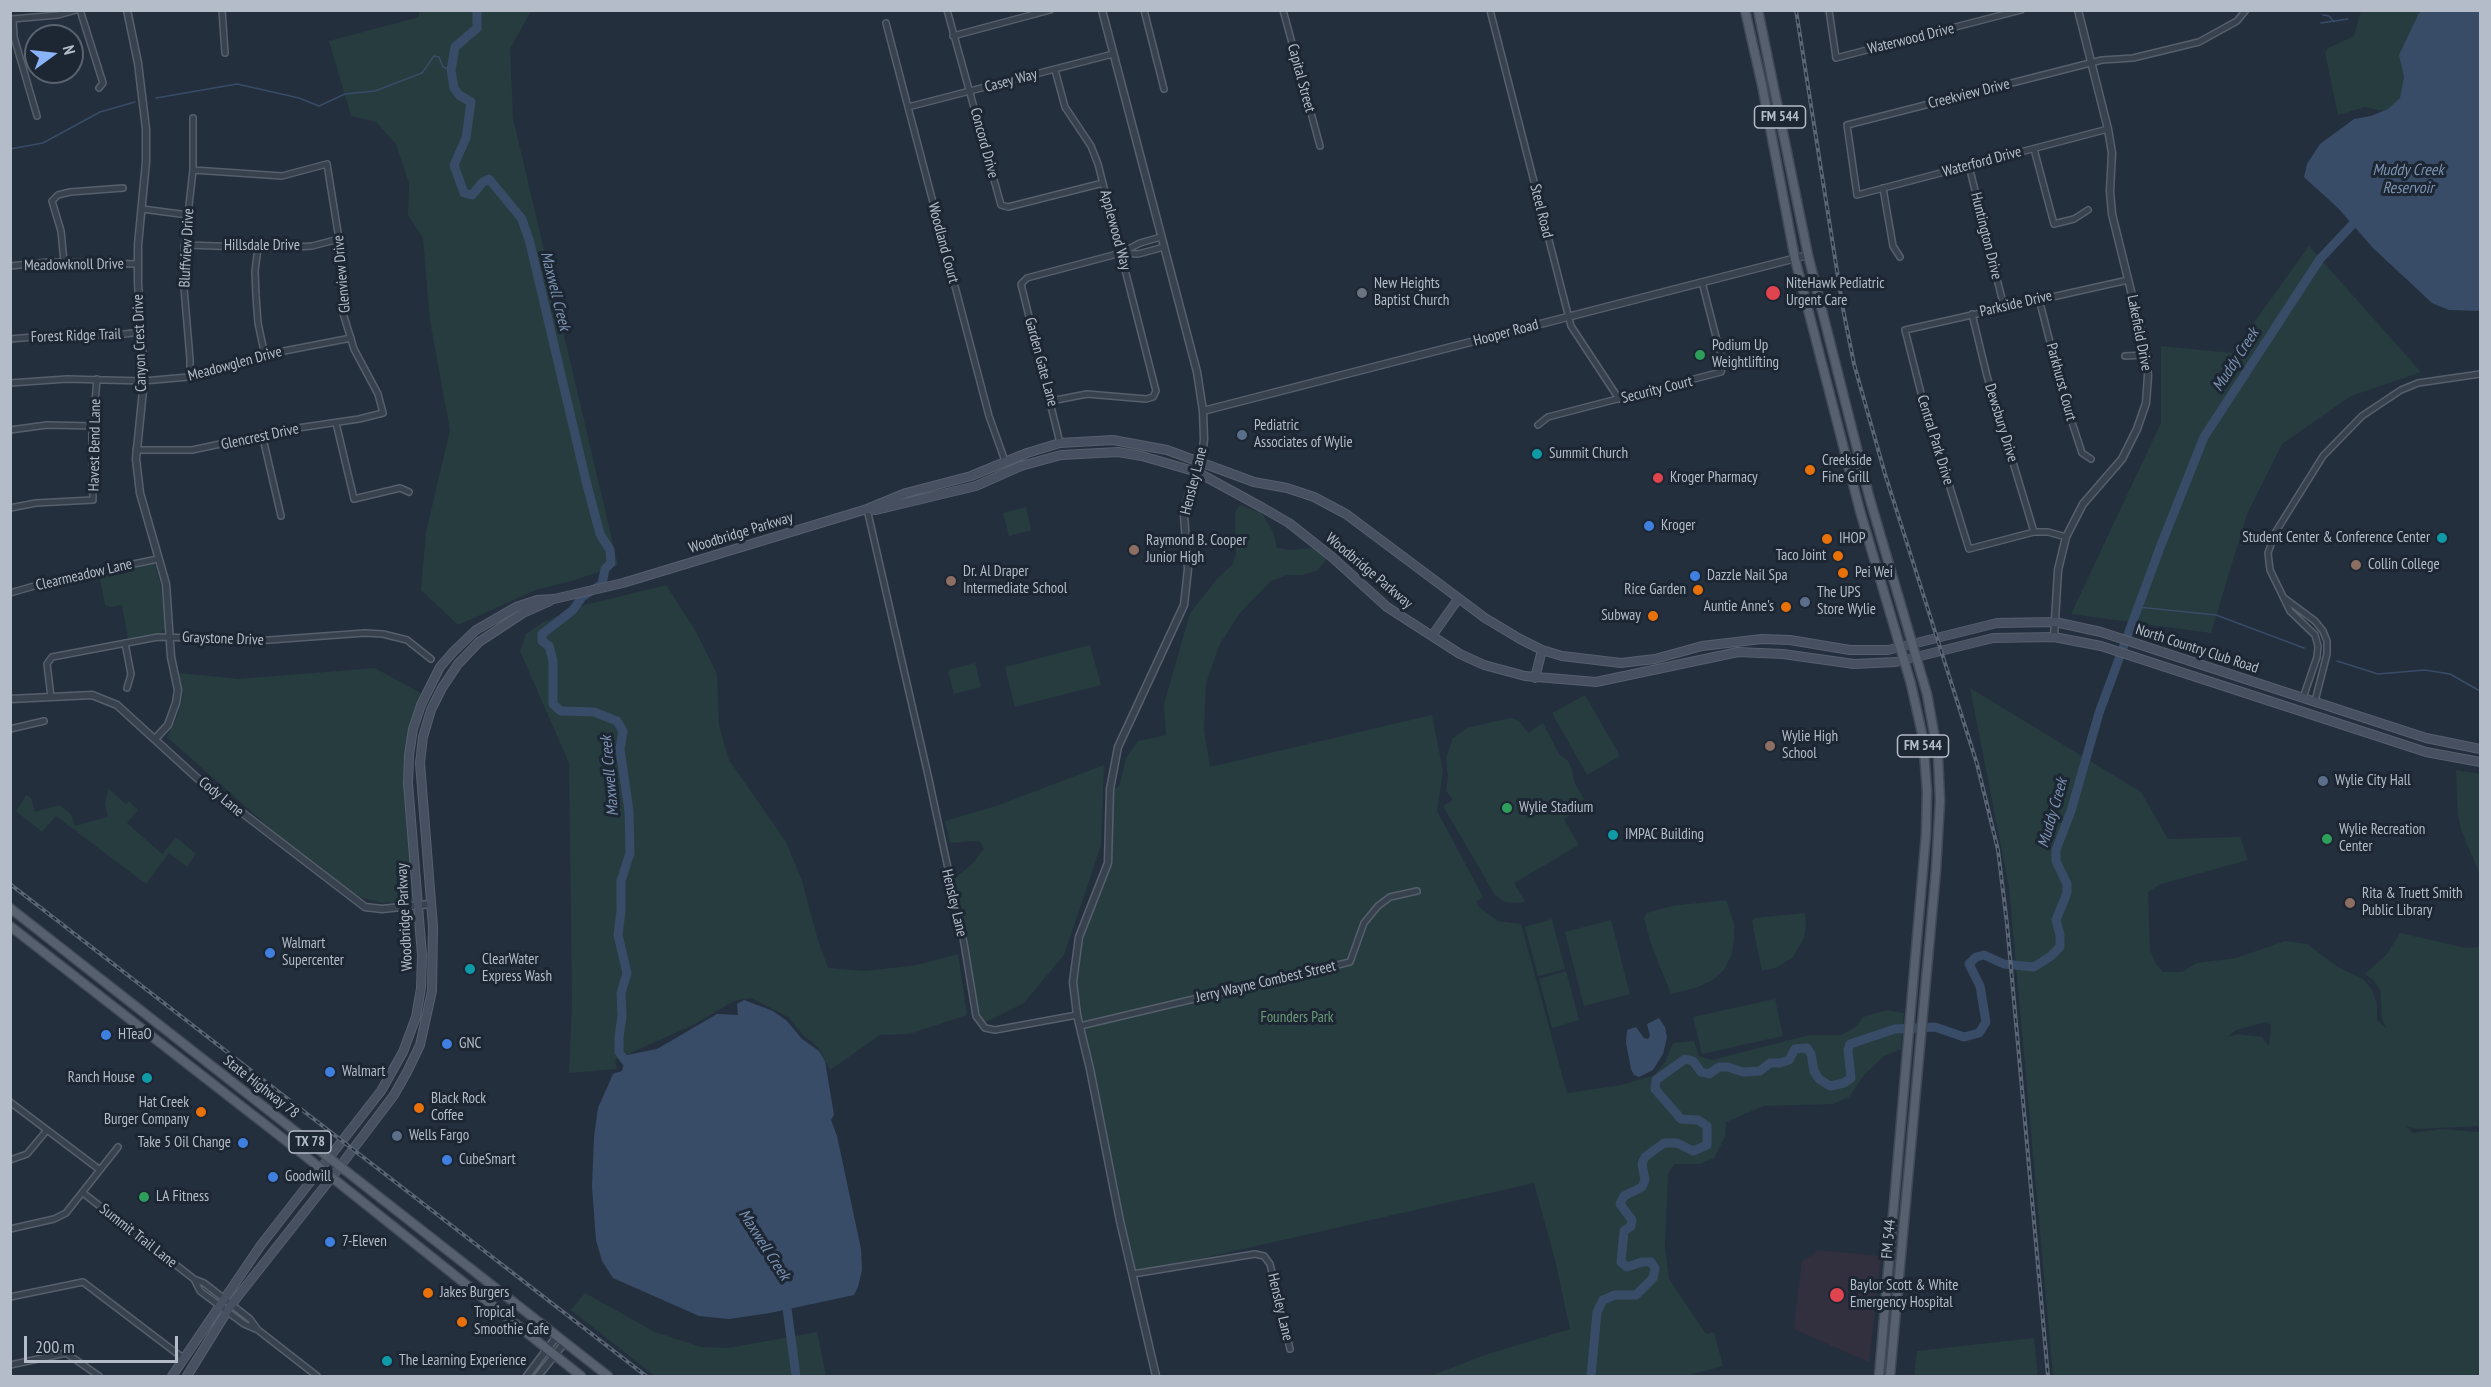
<!DOCTYPE html>
<html>
<head>
<meta charset="utf-8">
<style>
  body { margin:0 }
  #map { position:relative; width:2491px; height:1387px; overflow:hidden; background:#242f3e; font-family:"PT Sans Narrow",sans-serif }
  canvas { display:block }
  .frame { position:absolute; inset:0; border:12px solid #b4bcc9; pointer-events:none }
  .north { position:absolute; left:24px; top:24px; width:60px; height:60px; box-sizing:border-box; background:#1d2633; border:2px solid #59626f; border-radius:50%; rotate:75deg; font-size:16px; font-weight:700; line-height:24px; text-align:center; color:#b4bcc9 }
  .north::after { content:''; display:block; margin:auto; width:21px; height:27px; background:#8ab4f8; clip-path:polygon(50% 0,100% 100%,50% 72%,0 100%) }
  .scale { position:absolute; left:24px; top:1336px; width:154px; height:27px; box-sizing:border-box; border:3px solid #b4bcc9; border-top:0; padding-left:8px; font-size:18px; line-height:21px; white-space:nowrap; color:#b4bcc9; -webkit-text-stroke:4px #1d2633; paint-order:stroke }
</style>
</head>
<body>
<div id="map">
<canvas width="2491" height="1387"></canvas>
<div class="frame"></div>
<div class="north">N</div>
<div class="scale">200 m</div>
</div>
<script>
const context = document.querySelector('canvas').getContext('2d');
context.lineJoin = 'round';
function fillPath(path, color) { context.fillStyle = color; context.fill(path, 'evenodd'); }
const toPath = rows => new Path2D(rows.map(r => 'M' + r).join(''));
function strokePath(path, color, width, dash) { context.strokeStyle = color; context.lineWidth = width; context.lineCap = dash ? 'butt' : 'round'; context.setLineDash(dash || []); context.stroke(path); }
function drawText(font, color, halo, rows, align = 'center') {
  context.font = font + ' "PT Sans Narrow",sans-serif'; context.lineWidth = 6; context.setLineDash([]); context.textBaseline = 'middle'; context.strokeStyle = halo; context.fillStyle = color; for (const [text, x, y, turn = 0] of rows) {
    context.save(); context.translate(x, y); context.rotate((+turn || 0) * Math.PI / 180); context.textAlign = isNaN(turn) ? turn : align; if (halo) context.strokeText(text, 0, 0); context.fillText(text, 0, 0); context.restore();
  }
}
const medical = toPath([
  [1816,1250,1881,1256,1869,1362,1794,1329,1802,1261,1815,1254]
]);
const green = toPath([
  [419,11,531,11,510,49,513,118,618,565,572,581,538,589,458,625,421,590,426,532,450,430,430,321,423,238,408,215,409,183,396,144,376,122,351,116,329,41,419,17],
  [2361,11,2480,11,2480,133,2365,107,2338,115,2325,53,2328,48,2354,36],
  [2309,246,2421,372,2351,396,2282,444,2247,514,2211,633,2071,614,2161,423,2161,346,2232,353],
  [1240,505,1262,513,1273,532,1277,548,1290,550,1314,548,1327,558,1318,570,1303,575,1287,575,1271,581,1240,613,1220,644,1206,683,1204,730,1210,767,1432,715,1443,771,1437,811,1483,897,1476,902,1480,908,1498,921,1521,924,1567,1093,1622,1085,1654,1075,1665,1062,1673,1043,1694,1041,1699,1056,1712,1060,1809,1035,1841,1035,1857,1026,1863,1017,1887,1010,1904,1013,1901,1049,1884,1056,1864,1075,1849,1097,1833,1104,1764,1106,1726,1122,1725,1137,1714,1158,1700,1164,1674,1164,1668,1174,1665,1247,1669,1279,1706,1334,1714,1332,1723,1366,1685,1376,1430,1376,1485,1355,1570,1329,1555,1260,1534,1183,1133,1274,1073,982,1085,922,1105,870,1110,789,1119,787,1126,758,1138,741,1166,735,1164,704,1190,613,1217,579,1232,565,1236,554,1235,512],
  [1026,507,1031,530,1009,536,1003,513],
  [152,563,155,565,161,587,165,628,161,633,128,639,122,605,110,607,105,605,99,574],
  [666,585,694,628,717,674,719,725,729,760,786,842,802,881,818,940,828,968,866,971,917,965,958,954,967,1015,909,1034,880,1035,830,1070,818,1047,804,1036,788,1017,751,998,734,1001,695,1024,615,1060,617,1069,569,1073,572,1001,569,763,520,651,526,634,542,623,581,606],
  [1090,645,1101,685,1015,707,1005,667],
  [975,663,981,687,954,694,948,670],
  [375,668,422,694,415,707,404,761,415,895,411,901,383,903,359,897,273,831,167,737,178,715,183,693,179,673,239,679],
  [1970,688,2141,792,2168,839,2240,837,2248,860,2161,884,2148,892,2150,950,2156,964,2163,972,2182,972,2197,963,2236,958,2285,941,2307,944,2338,967,2364,980,2372,990,2377,1004,2377,1020,2387,1029,2382,1019,2380,990,2373,980,2365,974,2387,954,2400,933,2466,948,2477,947,2480,943,2480,1126,2416,1129,2406,1126,2413,1133,2442,1129,2480,1132,2480,1374,2470,1376,2053,1376,2009,887],
  [2266,1022,2271,1025,2269,1046,2262,1037,2238,1034,2228,1037,2236,1030],
  [1585,695,1620,756,1587,775,1552,713],
  [1510,718,1519,721,1528,733,1543,723,1559,754,1568,761,1572,769,1574,782,1584,799,1567,811,1569,816,1564,819,1579,845,1514,883,1525,902,1517,903,1505,902,1495,895,1443,806,1453,800,1446,791,1448,776,1446,758,1453,738,1467,728],
  [1104,765,1101,846,1064,955,1024,1003,984,1023,978,1010,952,881,972,864,984,849,980,842,974,841,950,843,945,821,996,806],
  [2456,770,2480,774,2480,875,2462,832,2458,816],
  [108,788,126,804,129,801,138,810,127,823,162,854,176,837,196,854,187,867,169,853,146,884,56,816,42,832,16,811,26,795,31,798,35,812,59,805,71,814,75,826,108,817,105,805],
  [1726,900,1734,923,1734,940,1731,956,1724,970,1714,979,1698,987,1671,994,1651,944,1644,918,1647,913,1672,906],
  [1805,913,1806,927,1804,938,1793,957,1778,967,1762,971,1752,921,1755,918],
  [1552,919,1565,969,1538,976,1525,927],
  [1611,920,1630,994,1584,1006,1565,932],
  [1566,971,1579,1020,1552,1028,1539,979],
  [1775,999,1783,1036,1702,1054,1693,1017],
  [585,1293,655,1332,701,1347,728,1348,817,1332,826,1376,655,1376,571,1310],
  [2034,1338,2038,1376,1914,1376,1917,1351]
]);
const water = toPath([
  [2423,10,2480,11,2480,311,2449,310,2432,303,2373,248,2338,208,2304,177,2307,164,2320,144,2354,119,2371,116,2388,109,2400,98,2404,77,2399,55,2419,13],
  [744,1000,773,1011,787,1021,802,1039,819,1051,825,1061,834,1115,831,1120,837,1136,861,1249,862,1270,858,1287,854,1295,770,1313,729,1319,699,1316,613,1278,602,1261,596,1240,592,1187,594,1137,598,1108,613,1074,622,1071,624,1063,622,1056,657,1049,717,1014,738,1015,737,1004],
  [1659,1018,1665,1027,1667,1037,1663,1054,1653,1070,1639,1077,1634,1075,1631,1069,1626,1043,1627,1030,1636,1027,1644,1038,1648,1039,1650,1036,1647,1024]
]);
const stream = toPath([
  [2323,15,2329,16,2334,22],
  [2321,23,2348,19],
  [156,98,237,84,299,98,319,106,345,94,375,91,422,73,434,56,439,57,443,67,451,70],
  [10,149,43,143,100,112,135,102],
  [2138,607,2216,615,2304,648],
  [2337,661,2378,674,2425,670,2450,674,2480,691]
]);
const river = toPath([
  [477,10,477,28,455,47,451,70,454,88,459,95,471,102,466,138,454,165,464,193,472,195,483,182,489,179,522,219,530,243,586,481,600,534,610,550,611,563,605,569,602,584,582,597,573,610,542,634,542,641,549,646,553,661,553,704,561,711,594,712,617,721,623,731,620,749,629,811,630,853,621,881,621,911,618,935,627,973,621,993,622,1016,619,1037,619,1052,629,1066],
  [781,1299,787,1308,796,1376],
  [1591,1376,1597,1312,1603,1300,1615,1295,1636,1295,1653,1278,1655,1268,1651,1262,1642,1262,1627,1267,1621,1262,1624,1231,1631,1226,1632,1220,1620,1204,1624,1196,1642,1187,1645,1180,1642,1164,1645,1157,1664,1143,1677,1143,1693,1151,1707,1145,1707,1126,1698,1120,1681,1119,1655,1089,1656,1080,1685,1059,1693,1061,1701,1072,1709,1074,1719,1067,1728,1067,1743,1072,1760,1071,1770,1063,1780,1063,1789,1060,1795,1049,1807,1048,1811,1054,1814,1071,1819,1079,1830,1086,1844,1083,1851,1078,1848,1050,1850,1044,1895,1029,1935,1027,1964,1037,1979,1033,1986,1022,1980,986,1969,964,1976,957,1984,955,2004,964,2034,967,2051,956,2060,947,2060,935,2056,920,2067,893,2067,884,2056,861,2056,850,2071,811,2099,713,2161,545,2204,437,2320,259,2352,225,2357,216]
]);
const minor = toPath([
  [80,10,103,83,99,88],
  [222,10,225,53],
  [947,10,1001,205,1008,207,1103,183],
  [1144,10,1164,89],
  [1283,10,1320,146],
  [1490,10,1571,326,1619,399],
  [1829,10,1836,58,2021,10],
  [12,19,58,15,76,10],
  [13,19,14,37,37,116],
  [886,23,989,416,1005,461],
  [953,36,1050,10],
  [908,107,1113,54],
  [2108,129,1857,195,1847,125,2102,60,2133,58,2199,42,2237,21,2246,10],
  [2034,149,2054,224,2074,219,2088,210],
  [1969,166,2004,307],
  [1883,188,1893,246,1900,257],
  [142,209,188,215],
  [1161,237,1140,243,1121,253,1138,254,1164,247],
  [185,245,278,248,312,246,339,239],
  [258,248,255,271,256,296,258,323,265,356],
  [64,262,61,231,52,201,58,195,70,192,123,188],
  [10,266,48,262,138,264],
  [2039,299,2065,401,2082,453,2091,459],
  [1972,314,1987,376,2034,532],
  [10,339,56,335,116,335,141,332],
  [2125,356,2145,355],
  [190,377,190,359,184,288,184,250,193,170,193,118],
  [10,383,67,379,143,381,200,376,284,351,351,338],
  [1051,401,1087,394,1146,399,1153,397,1156,391,1098,164,1091,146,1065,107,1055,70],
  [336,423,354,499,400,488,409,492],
  [1538,425,1548,417,1721,372,1723,364,1702,282],
  [10,430,47,425,93,426],
  [262,434,281,516],
  [1060,443,1021,284,1027,278,1121,253],
  [136,450,192,450,291,429,359,419,383,413,378,394,354,349,343,313,339,239,327,164,282,176,193,170],
  [10,508,36,503,93,500,92,435,97,379],
  [867,509,928,775,964,943,976,1016,985,1028,995,1030,1077,1015],
  [2066,537,2048,532,2034,532,1969,549,1922,397,1905,330,2128,280],
  [10,593,55,580,158,559],
  [2284,598,2315,621,2323,631,2327,641,2327,654,2315,701],
  [125,643,131,674,127,688],
  [51,697,47,664,52,657,158,637,226,639,242,642,365,633,383,634,407,640,431,659],
  [2303,698,2317,657,2318,646,2315,635,2290,611,2270,570,2268,553,2275,533,2323,456,2362,416,2401,390,2418,383,2480,374],
  [10,729,44,721],
  [1080,1026,1350,962,1364,923,1378,906,1390,897,1417,891],
  [10,1102,100,1170],
  [10,1160,27,1154,47,1130],
  [83,1193,194,1279,204,1283,250,1319,258,1330],
  [10,1229,54,1219,66,1213,118,1147],
  [1133,1274,1255,1254,1264,1256,1270,1264,1290,1349],
  [194,1279,200,1291,244,1324,258,1330,317,1376],
  [10,1297,83,1282,183,1358],
  [10,1365,66,1353,99,1376]
]);
const tertiary = toPath([
  [127,10,138,63,146,129,146,162,138,245,138,283,143,358,143,390,136,459,140,493,166,584,171,657,178,690,176,703,168,725,155,739],
  [1102,10,1197,372,1203,411,1204,439,1202,458,1188,497,1184,515,1188,569,1184,605,1118,747,1110,789,1108,863,1079,937,1073,982,1077,1015,1090,1069,1120,1221,1156,1376],
  [1203,411,1808,255],
  [2054,637,2058,570,2066,537,2083,504,2122,459,2137,429,2146,403,2148,375,2144,344,2112,214,2110,191,2112,153,2108,129,2078,10],
  [10,699,92,695,117,705,197,778,365,907,382,909,430,904],
  [527,1376,557,1336],
  [538,1376,565,1342]
]);
const secondary = toPath([
  [867,509,876,510,976,486,1021,466,1061,455,1118,452,1142,456,1197,472,1263,508,1289,523,1332,557,1387,607,1432,636,1460,654,1484,665,1525,676,1596,682,1738,652,1783,654,1854,664,1896,662,1993,638,2054,637,2101,646,2426,752,2480,762],
  [1432,636,1458,599],
  [1535,678,1542,650],
  [172,1376,261,1245,381,1091,403,1052,416,1017,421,988,422,955,408,783,409,755,413,729,421,705,440,667,454,651,476,630,516,607,537,600,554,599,623,583,867,509,906,493,971,476,1027,453,1060,443,1113,440,1167,450,1254,482,1287,488,1314,497,1346,514,1485,618,1520,639,1542,650,1562,656,1621,663,1655,659,1702,646,1762,639,1790,640,1850,650,1888,650,1997,623,2055,622,2101,632,2426,738,2480,749],
  [187,1376,231,1305,332,1177,394,1095,407,1072,420,1045,432,991,433,927,420,763,423,737,431,710,442,688,458,664,479,642,523,613,550,601]
]);
const primary = toPath([
  [1745,10,1762,85,1795,259,1860,511,1911,684,1923,738,1927,791,1926,834,1879,1376],
  [1758,10,1808,255,1869,496,1927,694,1938,755,1940,801,1936,870,1890,1376],
  [10,908,608,1376],
  [10,926,285,1140,581,1376]
]);
const rail = toPath([
  [1796,10,1843,309,1854,364,1885,474,1977,764,1998,850,2007,924,2048,1376],
  [10,884,646,1376]
]);
const markers = [
  [1362,293,6,"#6b7280"],
  [1773,293,8,"#e0444e"],
  [1700,355,6,"#2e9e5b"],
  [1242,435,6,"#5c6f8a"],
  [1537,454,6,"#0f9aa8"],
  [1810,470,6,"#e8710a"],
  [1658,478,6,"#e0444e"],
  [1649,526,6,"#3f7fe0"],
  [2442,538,6,"#0f9aa8"],
  [1827,539,6,"#e8710a"],
  [1134,550,6,"#8d6e63"],
  [1838,556,6,"#e8710a"],
  [2356,565,6,"#8d6e63"],
  [1843,573,6,"#e8710a"],
  [1695,576,6,"#3f7fe0"],
  [951,581,6,"#8d6e63"],
  [1698,590,6,"#e8710a"],
  [1805,602,6,"#5c6f8a"],
  [1786,607,6,"#e8710a"],
  [1653,616,6,"#e8710a"],
  [1770,746,6,"#8d6e63"],
  [2323,781,6,"#5c6f8a"],
  [1507,808,6,"#2e9e5b"],
  [1613,835,6,"#0f9aa8"],
  [2327,839,6,"#2e9e5b"],
  [2350,903,6,"#8d6e63"],
  [270,953,6,"#3f7fe0"],
  [470,969,6,"#0f9aa8"],
  [106,1035,6,"#3f7fe0"],
  [447,1044,6,"#3f7fe0"],
  [330,1072,6,"#3f7fe0"],
  [147,1078,6,"#0f9aa8"],
  [419,1108,6,"#e8710a"],
  [201,1112,6,"#e8710a"],
  [397,1136,6,"#5c6f8a"],
  [243,1143,6,"#3f7fe0"],
  [447,1160,6,"#3f7fe0"],
  [273,1177,6,"#3f7fe0"],
  [144,1197,6,"#2e9e5b"],
  [330,1242,6,"#3f7fe0"],
  [428,1293,6,"#e8710a"],
  [1837,1295,8,"#e0444e"],
  [462,1322,6,"#e8710a"],
  [387,1361,6,"#0f9aa8"]
];
const shields = [
  [1780,117,51],
  [1923,746,51],
  [310,1142,42]
];
const shieldNames = [
  ["FM 544",1780,117],
  ["FM 544",1923,746],
  ["TX 78",310,1142]
];
const streetNames = [
  ["Waterwood Drive",1911,39,-14],
  ["Capital Street",1301,78,75],
  ["Casey Way",1011,81,-15],
  ["Creekview Drive",1969,94,-14],
  ["Concord Drive",984,143,75],
  ["Waterford Drive",1982,162,-15],
  ["Steel Road",1541,211,76],
  ["Applewood Way",1115,230,75],
  ["Huntington Drive",1986,236,76],
  ["Woodland Court",943,243,75],
  ["Hillsdale Drive",262,246],
  ["Bluffview Drive",187,248,-87],
  ["Meadowknoll Drive",74,265,-1],
  ["Glenview Drive",342,274,-95],
  ["Parkside Drive",2016,304,-13],
  ["Hooper Road",1506,333,-15],
  ["Lakefield Drive",2139,333,79],
  ["Forest Ridge Trail",76,336,-2],
  ["Canyon Crest Drive",140,343,-92],
  ["Garden Gate Lane",1041,362,75],
  ["Meadowglen Drive",235,364,-15],
  ["Parkhurst Court",2061,382,75],
  ["Security Court",1657,390,-14],
  ["Dewsbury Drive",2001,423,73],
  ["Glencrest Drive",260,437,-12],
  ["Central Park Drive",1935,440,73],
  ["Havest Bend Lane",95,445,-89],
  ["Hensley Lane",1194,481,-76],
  ["Woodbridge Parkway",741,533,-17],
  ["Woodbridge Parkway",1369,571,40],
  ["Clearmeadow Lane",84,575,-13],
  ["Graystone Drive",223,639,2],
  ["North Country Club Road",2197,649,18],
  ["Cody Lane",221,797,39],
  ["Hensley Lane",954,903,77],
  ["Woodbridge Parkway",405,917,-93],
  ["Jerry Wayne Combest Street",1266,982,-13],
  ["State Highway 78",261,1087,38],
  ["Summit Trail Lane",138,1236,38],
  ["FM 544",1889,1239,-85],
  ["Hensley Lane",1280,1307,77]
];
const poiNames = [
  ["New Heights",1374,284],
  ["Baptist Church",1374,301],
  ["NiteHawk Pediatric",1786,284],
  ["Urgent Care",1786,301],
  ["Podium Up",1712,346],
  ["Weightlifting",1712,363],
  ["Pediatric",1254,426],
  ["Associates of Wylie",1254,443],
  ["Summit Church",1549,454],
  ["Creekside",1822,461],
  ["Fine Grill",1822,478],
  ["Kroger Pharmacy",1670,478],
  ["Kroger",1661,526],
  ["Student Center & Conference Center",2430,538,"right"],
  ["IHOP",1839,539],
  ["Raymond B. Cooper",1146,541],
  ["Junior High",1146,558],
  ["Taco Joint",1826,556,"right"],
  ["Collin College",2368,565],
  ["Dr. Al Draper",963,572],
  ["Intermediate School",963,589],
  ["Pei Wei",1855,573],
  ["Dazzle Nail Spa",1707,576],
  ["Rice Garden",1686,590,"right"],
  ["The UPS",1817,593],
  ["Store Wylie",1817,610],
  ["Auntie Anne's",1774,607,"right"],
  ["Subway",1641,616,"right"],
  ["Wylie High",1782,737],
  ["School",1782,754],
  ["Wylie City Hall",2335,781],
  ["Wylie Stadium",1519,808],
  ["Wylie Recreation",2339,830],
  ["Center",2339,847],
  ["IMPAC Building",1625,835],
  ["Rita & Truett Smith",2362,894],
  ["Public Library",2362,911],
  ["Walmart",282,944],
  ["Supercenter",282,961],
  ["ClearWater",482,960],
  ["Express Wash",482,977],
  ["HTeaO",118,1035],
  ["GNC",459,1044],
  ["Walmart",342,1072],
  ["Ranch House",135,1078,"right"],
  ["Black Rock",431,1099],
  ["Coffee",431,1116],
  ["Hat Creek",189,1103,"right"],
  ["Burger Company",189,1120,"right"],
  ["Wells Fargo",409,1136],
  ["Take 5 Oil Change",231,1143,"right"],
  ["CubeSmart",459,1160],
  ["Goodwill",285,1177],
  ["LA Fitness",156,1197],
  ["7-Eleven",342,1242],
  ["Baylor Scott & White",1850,1286],
  ["Emergency Hospital",1850,1303],
  ["Jakes Burgers",440,1293],
  ["Tropical",474,1313],
  ["Smoothie Cafe",474,1330],
  ["The Learning Experience",399,1361]
];
const parkNames = [
  ["Founders Park",1297,1018]
];
const waterNames = [
  ["Muddy Creek",2408,170],
  ["Reservoir",2408,188],
  ["Maxwell Creek",555,291,76],
  ["Muddy Creek",2236,360,-57],
  ["Maxwell Creek",610,776,-95],
  ["Muddy Creek",2053,813,-74],
  ["Maxwell Creek",764,1245,57]
];
fillPath(medical, '#32303f');
fillPath(green, '#263c3f');
fillPath(water, '#394c67');
strokePath(stream, '#394c67', 1.5);
strokePath(river, '#394c67', 9);
strokePath(minor, '#565f6c', 8);
strokePath(tertiary, '#565f6c', 9);
strokePath(secondary, '#565f6c', 10);
strokePath(primary, '#414a57', 11);
strokePath(minor, '#38414e', 5);
strokePath(tertiary, '#38414e', 6);
strokePath(secondary, '#465061', 8);
strokePath(primary, '#56606e', 8);
strokePath(rail, '#5a6575', 4);
strokePath(rail, '#1d2633', 1.5, [4.5]);
for (const [x, y, r, color] of markers) { const dot = new Path2D(); dot.arc(x, y, r, 0, 2 * Math.PI); context.fillStyle = color; context.fill(dot); strokePath(dot, '#1d2633', 2); }
for (const [x, y, w] of shields) { const box = new Path2D(); box.roundRect(x - w / 2, y - 11, w, 22, 4.5); context.fillStyle = '#1d2633'; context.fill(box); strokePath(box, '#b4bcc9', 1.5); }
drawText('bold 14px', '#b4bcc9', null, shieldNames);
drawText('15px', '#b4bcc9', '#1d2633', streetNames);
drawText('15px', '#b4bcc9', '#1d2633', poiNames, 'left');
drawText('15px', '#6b9a76', '#1d2633', parkNames);
drawText('italic 16px', '#7c92b1', '#1d2633', waterNames);
</script>
</body>
</html>
